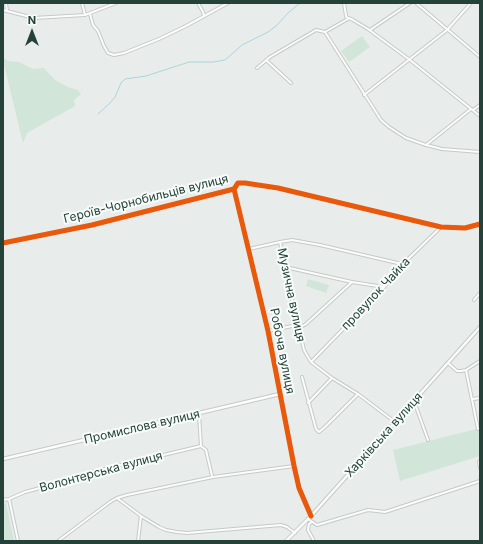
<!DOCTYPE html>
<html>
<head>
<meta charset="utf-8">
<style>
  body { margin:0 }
  #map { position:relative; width:483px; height:544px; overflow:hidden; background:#e8edeb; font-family:Inter,sans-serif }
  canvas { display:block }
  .frame { position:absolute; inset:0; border:4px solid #24423a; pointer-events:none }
  .north { position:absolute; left:12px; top:12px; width:40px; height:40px; -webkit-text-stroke:3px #f7fbf9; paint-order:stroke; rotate:0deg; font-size:11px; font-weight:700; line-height:16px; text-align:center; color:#24423a }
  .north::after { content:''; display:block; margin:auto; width:14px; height:18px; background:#24423a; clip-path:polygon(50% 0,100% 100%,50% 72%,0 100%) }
</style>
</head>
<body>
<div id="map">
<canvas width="483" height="544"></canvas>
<div class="frame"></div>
<div class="north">N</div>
</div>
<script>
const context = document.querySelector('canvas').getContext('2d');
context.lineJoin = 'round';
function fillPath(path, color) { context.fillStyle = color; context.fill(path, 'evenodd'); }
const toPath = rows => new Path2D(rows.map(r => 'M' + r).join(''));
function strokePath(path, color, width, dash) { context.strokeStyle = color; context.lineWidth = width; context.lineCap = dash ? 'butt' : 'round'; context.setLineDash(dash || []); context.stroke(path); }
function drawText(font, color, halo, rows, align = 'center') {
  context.font = font + ' Inter,sans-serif'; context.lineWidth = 4; context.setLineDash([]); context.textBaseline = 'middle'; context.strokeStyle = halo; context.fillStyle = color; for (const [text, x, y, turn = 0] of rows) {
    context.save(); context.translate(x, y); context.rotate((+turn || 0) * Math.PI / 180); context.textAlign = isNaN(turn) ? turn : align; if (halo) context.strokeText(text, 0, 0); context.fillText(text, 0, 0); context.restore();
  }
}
const green = toPath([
  [362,36,370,47,349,62,341,51],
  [3,58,9,61,19,62,33,69,44,68,55,80,68,87,78,90,81,94,74,100,75,106,27,133,23,143,4,65,3,65],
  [308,279,329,285,326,293,306,286],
  [480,428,480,456,400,481,393,450],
  [6,503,14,541,3,541,3,504]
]);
const stream = toPath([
  [98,114,110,103,115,97,121,83,125,79,146,76,189,62,213,62,225,60,242,45,268,32,276,26,288,13,300,3]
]);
const minor = toPath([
  [6,3,7,11],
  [82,3,85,15],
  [198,3,203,12,204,16],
  [344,3,346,16,348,19],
  [416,3,480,57],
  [3,10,34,18,85,15,116,3],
  [90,14,93,25,98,31,104,46,108,53,114,55,124,53,159,39,186,26,228,3],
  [370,30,410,3],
  [325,32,381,120,389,127,406,138,426,145,442,149,480,152],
  [325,32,346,20,349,18,353,20,368,29,410,60,480,116],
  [266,60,291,83],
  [257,68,270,57,316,30,325,32],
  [364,95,447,30,471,3],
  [473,110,480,105],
  [426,145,471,109],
  [234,189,268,331,280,394],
  [280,242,297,325,299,328,304,350,311,362,332,378,358,394,395,422],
  [3,243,92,225,234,189,238,183,245,183,278,188,441,227,465,228,480,224],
  [249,249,280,242,292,240,320,245,402,264],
  [285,267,352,282,384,287],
  [474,300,480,293],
  [299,328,306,324,352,282],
  [268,331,297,325],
  [311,362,384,287,403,264,441,227],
  [448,363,457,371,461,371,466,370,480,361],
  [466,370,478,429],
  [302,377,316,429,319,432,325,427,358,394],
  [473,399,480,398],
  [414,401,428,440],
  [308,403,332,378],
  [199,414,201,446,206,450,212,476],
  [480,461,479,462,480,468],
  [117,498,141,516,159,527,166,530,177,532,187,533,281,525,287,527,295,533],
  [9,499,18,541],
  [3,500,9,499,25,492,74,479,92,472,201,446],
  [308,519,317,525,368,510,385,512,480,481],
  [312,522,309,524,308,530,314,541],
  [58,541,110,502,117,498,127,495,213,477,294,466],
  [138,541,141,516]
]);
const tertiary = toPath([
  [3,459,280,394,299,488,311,516],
  [286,541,311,516,480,327]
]);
const cycleway = toPath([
  [234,189,268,331,294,466,299,488,311,516],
  [3,243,92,225,234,189,238,183,245,183,278,188,441,227,465,228,480,224]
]);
const streetNames = [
  ["Героїв-Чорнобильців вулиця",146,199,-14],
  ["провулок Чайка",376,294,-47],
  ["Музична вулиця",291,295,78],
  ["Робоча вулиця",282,351,79],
  ["Промислова вулиця",142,427,-13],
  ["Харківська вулиця",384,435,-48],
  ["Волонтерська вулиця",101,472,-15]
];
fillPath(green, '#d1e6d8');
strokePath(stream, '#a9d4db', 1);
strokePath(minor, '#c5cac8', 4);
strokePath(tertiary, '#c5cac8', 4.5);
strokePath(minor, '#fcfcfc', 2);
strokePath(tertiary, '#fcfcfc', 2.5);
strokePath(cycleway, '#e8590c', 5);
drawText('12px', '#24423a', '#f7fbf9', streetNames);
</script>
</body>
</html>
